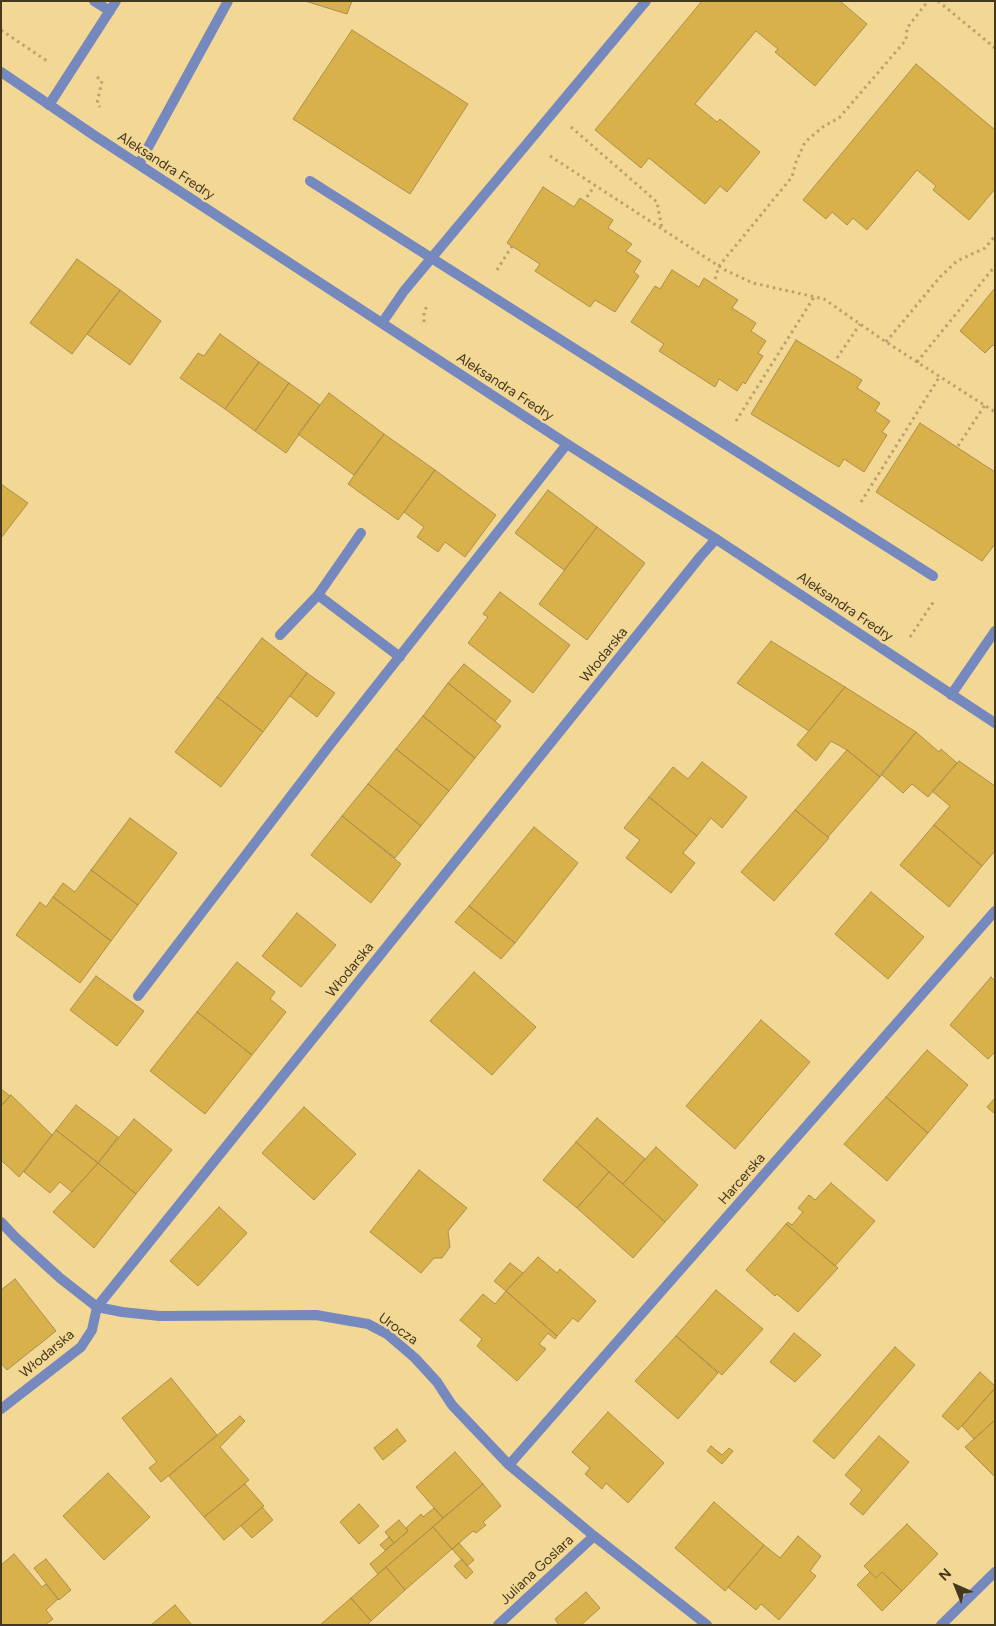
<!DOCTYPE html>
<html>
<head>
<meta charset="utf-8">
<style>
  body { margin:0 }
  #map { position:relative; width:996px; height:1626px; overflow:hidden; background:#f3d795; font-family:Figtree,sans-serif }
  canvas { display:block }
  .frame { position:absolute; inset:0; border:2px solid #44381d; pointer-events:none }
  .north { position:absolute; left:931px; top:1561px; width:50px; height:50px; -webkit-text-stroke:4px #f3d795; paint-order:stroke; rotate:316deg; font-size:14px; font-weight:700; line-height:20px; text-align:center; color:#44381d }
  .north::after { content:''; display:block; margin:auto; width:18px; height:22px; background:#44381d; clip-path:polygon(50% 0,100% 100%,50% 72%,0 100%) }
</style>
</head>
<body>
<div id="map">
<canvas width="996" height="1626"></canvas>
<div class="frame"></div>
<div class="north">N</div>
</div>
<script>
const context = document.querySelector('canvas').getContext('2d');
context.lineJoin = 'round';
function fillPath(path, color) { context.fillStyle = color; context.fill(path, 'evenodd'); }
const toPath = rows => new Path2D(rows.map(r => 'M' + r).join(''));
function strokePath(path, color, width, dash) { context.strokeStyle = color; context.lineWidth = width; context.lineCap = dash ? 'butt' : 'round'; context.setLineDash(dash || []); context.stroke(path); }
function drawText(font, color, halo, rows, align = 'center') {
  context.font = font + ' Figtree,sans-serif'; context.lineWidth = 5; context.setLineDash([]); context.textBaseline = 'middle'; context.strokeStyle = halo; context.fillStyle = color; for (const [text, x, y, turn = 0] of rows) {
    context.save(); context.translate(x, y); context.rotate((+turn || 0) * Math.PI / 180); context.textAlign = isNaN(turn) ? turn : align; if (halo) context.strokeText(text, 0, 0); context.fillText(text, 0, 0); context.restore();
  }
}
const building = toPath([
  [305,1,352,1,347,14,305,1],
  [702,1,840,1,867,24,815,86,775,52,778,49,756,31,695,104,717,122,720,119,760,152,727,192,720,186,705,204,649,158,641,168,595,130,702,1],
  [352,30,468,104,410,194,293,119,352,30],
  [916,64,995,130,995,189,969,220,933,190,936,186,917,170,867,230,853,218,847,225,832,212,826,219,803,200,916,64],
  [543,187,574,207,580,198,613,220,608,228,632,244,626,251,641,261,634,272,639,276,615,312,595,300,590,307,535,271,540,264,507,243,543,187],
  [77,259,120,290,72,354,30,323,77,259],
  [672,270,699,287,704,278,738,300,732,308,756,323,751,331,766,341,758,353,763,356,745,384,743,382,737,391,719,379,715,387,659,351,664,344,631,322,655,286,660,289,672,270],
  [995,288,995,347,993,345,985,353,960,331,995,288],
  [120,290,161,321,130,365,87,334,120,290],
  [220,334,259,362,225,409,180,378,198,353,204,356,220,334],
  [796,340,862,380,857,388,880,403,875,411,890,421,882,432,887,435,864,472,844,459,839,467,751,414,796,340],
  [259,362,289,383,255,431,225,409,259,362],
  [289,383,320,405,286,453,255,431,289,383],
  [329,393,384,434,354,475,298,434,329,393],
  [920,423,995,472,995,544,982,561,876,492,920,423],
  [384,434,435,470,398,520,348,484,384,434],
  [435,470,496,515,465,557,445,542,438,552,417,537,424,527,404,512,435,470],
  [1,484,28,503,1,538,1,484],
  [548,490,597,527,564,570,515,533,548,490],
  [597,527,645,563,587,640,539,604,597,527],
  [500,592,570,645,533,693,468,643,488,617,483,614,500,592],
  [262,638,307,673,263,732,217,697,262,638],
  [771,641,845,687,809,731,737,683,771,641],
  [464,664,511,701,495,721,448,683,464,664],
  [307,673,335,693,317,717,290,696,307,673],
  [448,683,501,726,475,758,423,716,448,683],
  [845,687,916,732,880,777,847,750,831,741,816,761,797,745,845,687],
  [217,697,263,732,221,787,175,752,217,697],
  [423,716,475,758,449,791,396,749,423,716],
  [916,732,939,752,941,749,957,763,928,797,912,784,903,793,881,774,916,732],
  [396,749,449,791,421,826,368,784,396,749],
  [847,750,880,777,828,837,795,810,847,750],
  [959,761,995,786,995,851,982,866,934,825,950,806,932,791,959,761],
  [702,762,747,797,722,828,711,818,697,836,649,797,673,767,688,779,702,762],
  [368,784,421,826,395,858,342,816,368,784],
  [649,797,697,836,683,853,695,863,671,893,626,858,640,840,624,828,649,797],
  [795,810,829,838,774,901,741,872,795,810],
  [342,816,401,864,371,903,311,855,342,816],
  [130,818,177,853,138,905,91,870,130,818],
  [934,825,982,866,949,907,900,865,934,825],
  [534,827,578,863,515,943,469,906,534,827],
  [91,870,138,905,111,941,53,897,63,883,75,892,91,870],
  [871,892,924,937,888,979,835,934,871,892],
  [53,897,111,941,80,983,16,935,40,902,46,907,53,897],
  [469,906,515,943,501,959,455,922,469,906],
  [297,913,336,945,301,987,262,956,297,913],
  [237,962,275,992,270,999,286,1012,252,1055,197,1012,237,962],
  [474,972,536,1027,492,1075,430,1021,474,972],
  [96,976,144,1011,117,1046,70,1010,96,976],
  [991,977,995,981,995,1052,988,1059,950,1025,991,977],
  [197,1012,252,1055,205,1114,150,1071,197,1012],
  [761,1020,810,1062,735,1149,686,1106,761,1020],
  [927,1050,968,1085,928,1133,886,1097,927,1050],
  [1,1089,10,1096,1,1106,1,1089],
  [11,1095,52,1135,19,1177,1,1160,1,1106,11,1095],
  [886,1097,928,1133,887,1181,844,1144,886,1097],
  [995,1098,995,1114,987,1107,995,1098],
  [76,1105,118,1137,98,1163,56,1130,76,1105],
  [304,1107,356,1154,314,1200,262,1153,304,1107],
  [597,1118,645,1159,623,1184,576,1142,597,1118],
  [134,1119,172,1150,136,1194,98,1163,134,1119],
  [56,1130,98,1163,72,1192,60,1182,50,1193,24,1172,56,1130],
  [576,1142,609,1172,577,1208,543,1180,576,1142],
  [656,1147,698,1185,665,1222,623,1184,656,1147],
  [98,1163,136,1194,94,1248,53,1212,98,1163],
  [419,1170,467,1208,448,1231,450,1247,442,1258,434,1258,421,1273,370,1232,419,1170],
  [609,1172,665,1222,633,1258,577,1208,609,1172],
  [831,1183,875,1221,835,1266,786,1224,788,1222,792,1225,803,1212,798,1208,809,1195,815,1200,831,1183],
  [219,1207,247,1233,198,1286,170,1261,219,1207],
  [786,1224,838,1268,798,1312,777,1294,775,1296,746,1270,786,1224],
  [538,1257,557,1273,560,1269,596,1301,578,1322,573,1318,557,1336,506,1291,538,1257],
  [510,1263,523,1273,506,1291,494,1281,510,1263],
  [15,1279,56,1331,7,1370,1,1363,1,1290,15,1279],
  [716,1290,763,1329,722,1375,676,1336,716,1290],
  [506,1291,557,1336,555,1339,548,1333,539,1344,546,1349,517,1381,477,1346,482,1339,460,1320,483,1294,495,1304,506,1291],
  [794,1333,821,1355,795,1382,770,1362,794,1333],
  [676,1336,718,1373,678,1419,635,1381,676,1336],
  [895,1347,915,1365,834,1459,813,1441,895,1347],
  [980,1372,995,1386,995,1388,958,1430,942,1416,980,1372],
  [171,1378,217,1435,161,1482,149,1468,157,1462,122,1418,171,1378],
  [995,1388,995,1420,974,1439,962,1426,995,1388],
  [608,1412,664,1463,628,1503,606,1483,602,1489,585,1474,590,1468,572,1452,608,1412],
  [240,1416,245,1421,220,1447,249,1480,204,1517,169,1476,240,1416],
  [995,1420,995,1477,965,1447,995,1420],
  [397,1429,406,1441,383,1460,374,1448,397,1429],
  [879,1436,909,1462,863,1515,850,1504,862,1490,845,1475,879,1436],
  [711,1446,722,1455,729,1448,733,1451,722,1464,707,1451,711,1446],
  [455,1452,483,1484,443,1518,416,1487,455,1452],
  [108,1473,150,1517,104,1560,63,1516,108,1473],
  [245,1484,264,1506,224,1540,204,1517,245,1484],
  [483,1484,501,1506,483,1522,486,1525,476,1533,473,1531,452,1549,433,1527,483,1484],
  [714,1502,764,1545,725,1591,675,1548,714,1502],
  [359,1504,379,1526,359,1544,340,1522,359,1504],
  [262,1507,273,1520,252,1538,241,1526,262,1507],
  [434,1508,443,1518,378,1574,370,1564,408,1531,406,1528,421,1514,423,1517,434,1508],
  [399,1520,408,1531,394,1543,385,1532,399,1520],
  [907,1524,938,1554,902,1591,882,1572,876,1578,864,1566,907,1524],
  [433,1527,452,1549,405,1590,386,1567,433,1527],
  [798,1536,821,1556,810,1571,816,1576,779,1620,761,1604,756,1610,728,1587,764,1545,780,1558,798,1536],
  [389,1537,394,1543,385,1550,380,1545,389,1537],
  [459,1543,474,1560,467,1566,452,1549,459,1543],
  [14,1554,42,1587,46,1584,58,1599,46,1610,53,1619,45,1625,1,1625,1,1565,14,1554],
  [46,1559,71,1590,59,1600,34,1568,46,1559],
  [462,1559,473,1572,466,1579,454,1566,462,1559],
  [386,1567,405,1590,371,1621,351,1598,386,1567],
  [870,1572,876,1578,882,1572,902,1591,882,1611,857,1585,870,1572],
  [586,1592,600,1608,581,1625,559,1625,555,1619,586,1592],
  [351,1598,371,1621,367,1625,320,1625,351,1598],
  [175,1605,192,1625,151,1625,175,1605]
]);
const path = toPath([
  [938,1,995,48],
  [1,30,47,61],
  [97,77,102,81,97,103,100,107],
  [571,127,657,202,662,229],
  [550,156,725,270,753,283,824,299,886,342,995,412],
  [587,197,595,185],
  [497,270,512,246],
  [715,279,719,266,792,177,796,162,805,142,824,126,839,118,906,40,907,28,928,1],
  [424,322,424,312,427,306],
  [886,342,940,277,957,261,985,248,995,236],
  [837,358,860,324],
  [917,362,995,266],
  [736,421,814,297],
  [958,446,985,405],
  [861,502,940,376],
  [910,637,934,601]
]);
const service = toPath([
  [94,1,110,11],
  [49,105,116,1],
  [318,595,361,533],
  [280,635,318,595,400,657],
  [951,695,995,631],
  [138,996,329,746,567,444]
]);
const minor = toPath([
  [139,164,228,1],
  [310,181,933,576],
  [382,323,404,291,646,1],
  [1,1222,15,1237,60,1278,97,1307,122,1312,160,1316,316,1315,368,1324,387,1334,415,1358,437,1382,452,1405,509,1465,594,1536,707,1625],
  [1,1409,81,1347,92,1330,97,1307,700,557,716,539],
  [509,1465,995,911],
  [498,1625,594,1536],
  [941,1625,995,1572]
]);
const tertiary = toPath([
  [1,72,95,136,567,444,716,539,995,723]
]);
const streetNames = [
  ["Aleksandra Fredry",166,166,33],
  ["Aleksandra Fredry",505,387,33],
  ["Aleksandra Fredry",845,607,34],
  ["Włodarska",604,655,-51],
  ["Włodarska",350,970,-51],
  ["Harcerska",742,1179,-49],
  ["Urocza",398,1329,35],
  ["Włodarska",47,1354,-40],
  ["Juliana Goslara",537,1570,-43]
];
fillPath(building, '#d8b14b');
strokePath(building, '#aa8f4e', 1);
strokePath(path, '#b8a26d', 3, [2.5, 4]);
strokePath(service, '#7589bf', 10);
strokePath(minor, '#7589bf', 10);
strokePath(tertiary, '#7589bf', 10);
drawText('14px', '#44381d', '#f3d795', streetNames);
</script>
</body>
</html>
